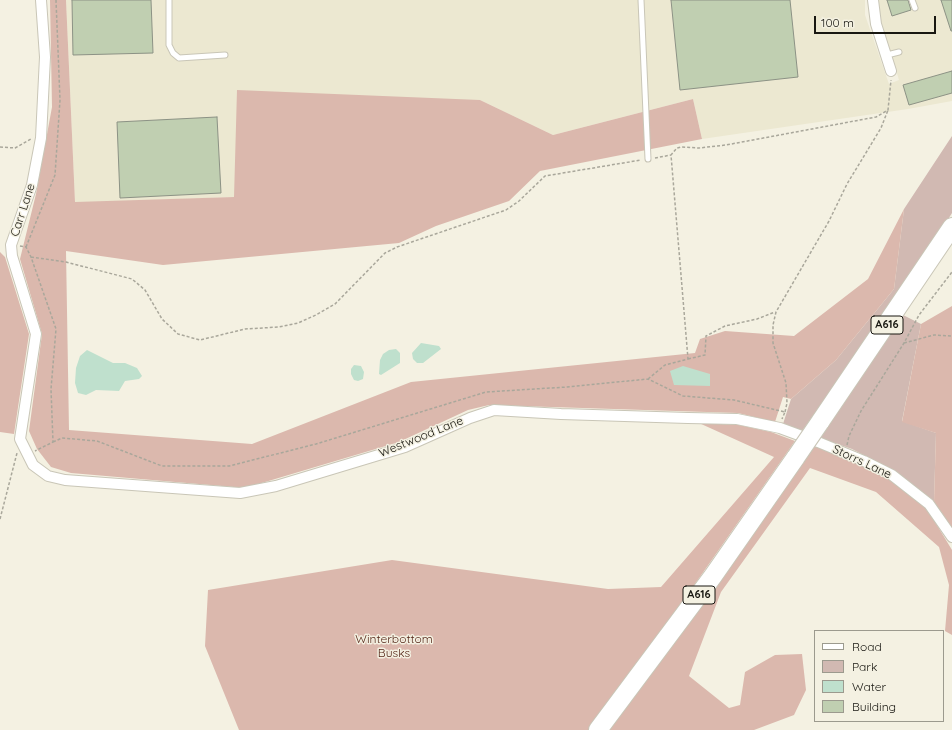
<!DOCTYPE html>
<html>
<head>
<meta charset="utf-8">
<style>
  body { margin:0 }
  #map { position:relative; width:952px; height:730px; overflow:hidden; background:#f4f1e2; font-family:Quicksand,sans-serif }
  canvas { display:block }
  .legend { position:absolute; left:814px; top:630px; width:130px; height:92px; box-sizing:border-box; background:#f4f1e2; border:1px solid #9c9a8e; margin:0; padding:5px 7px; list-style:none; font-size:12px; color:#181711 }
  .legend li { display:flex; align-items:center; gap:8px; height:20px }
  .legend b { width:20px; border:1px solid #9c9a8e }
  .scale { position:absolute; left:814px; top:16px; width:122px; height:18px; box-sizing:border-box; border:2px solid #181711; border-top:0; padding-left:5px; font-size:12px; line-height:14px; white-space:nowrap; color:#181711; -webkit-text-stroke:3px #f4f1e2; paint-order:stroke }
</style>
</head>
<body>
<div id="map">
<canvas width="952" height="730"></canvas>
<ul class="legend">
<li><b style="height:5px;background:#fff"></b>Road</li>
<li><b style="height:11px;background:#d1b9b2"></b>Park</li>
<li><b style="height:11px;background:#bfe0cd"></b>Water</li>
<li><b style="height:11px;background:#c0cfb1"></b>Building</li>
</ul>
<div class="scale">100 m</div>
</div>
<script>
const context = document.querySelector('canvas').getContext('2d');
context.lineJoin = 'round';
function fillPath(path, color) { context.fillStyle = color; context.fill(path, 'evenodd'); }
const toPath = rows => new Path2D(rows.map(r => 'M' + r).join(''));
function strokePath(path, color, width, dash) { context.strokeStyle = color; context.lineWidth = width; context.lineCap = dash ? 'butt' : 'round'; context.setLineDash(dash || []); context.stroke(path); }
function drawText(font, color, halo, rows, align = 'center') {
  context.font = font + ' Quicksand,sans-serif'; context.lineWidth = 3; context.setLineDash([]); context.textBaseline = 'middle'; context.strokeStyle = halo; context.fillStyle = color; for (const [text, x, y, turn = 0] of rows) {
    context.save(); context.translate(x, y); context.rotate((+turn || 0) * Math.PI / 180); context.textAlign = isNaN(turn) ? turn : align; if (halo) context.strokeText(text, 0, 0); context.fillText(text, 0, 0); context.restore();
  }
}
const built = toPath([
  [66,0,865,0,865,15,889,84,899,80,881,22,878,0,952,0,952,101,908,109,702,139,693,99,553,135,480,100,234,197,75,203]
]);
const green = toPath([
  [952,136,952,213,901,293,802,431,783,424,791,399,836,360,894,289,904,209],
  [903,315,921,324,902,421,936,433,934,502,894,471,852,449,820,438]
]);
const forest = toPath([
  [50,0,66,0,75,202,234,197,237,90,480,100,553,135,693,99,702,139,540,171,509,201,436,226,399,243,163,265,66,251,69,430,252,444,411,382,695,353,700,339,725,331,794,336,868,279,904,209,894,289,836,360,791,399,783,397,775,422,738,413,489,405,468,410,399,442,245,488,71,473,51,467,37,449,29,431,42,334,20,259,36,194,52,107],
  [0,252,5,257,29,334,14,434,0,432],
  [952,306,952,530,934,502,936,433,902,422,921,324],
  [699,423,739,425,771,432,795,441,641,661,590,730,239,730,205,646,208,590,392,560,608,589,661,587,774,457],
  [815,445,862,465,890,479,926,507,952,550,952,635,945,631,949,585,939,547,876,492,810,468,721,592,689,676,729,708,740,705,745,672,775,655,802,654,806,690,794,715,754,730,608,730]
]);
const water = toPath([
  [421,343,439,346,441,349,423,363,417,363,413,359,412,353],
  [396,349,400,353,400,363,381,375,379,374,380,360,383,354,389,350],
  [87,350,113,363,125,363,137,368,142,376,139,379,125,381,119,391,96,390,86,395,78,393,75,383,76,368,80,356],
  [354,365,361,366,364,372,363,379,358,381,354,380,351,374,351,369],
  [683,366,710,374,710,386,674,385,670,371]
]);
const building = toPath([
  [72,0,151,0,153,53,73,55,72,0],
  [671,0,790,0,798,77,680,90,671,0],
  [887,0,908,0,911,10,892,16,887,0],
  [941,0,952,0,952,31,951,31,941,0],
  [952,71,952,93,909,105,903,85,952,71],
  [217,117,221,193,120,198,117,122,217,117]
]);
const path = toPath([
  [0,147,15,148,31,139],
  [655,158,671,155],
  [20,246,26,247,31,257,56,329,51,389,53,442,35,451],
  [26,247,55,175,60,100,56,0],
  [31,257,66,262,132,279,145,290,162,319,178,334,200,340,245,329,279,327,298,323,316,315,335,304,385,253,397,247,506,210,519,201,545,176,641,160],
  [904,343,934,335,952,336],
  [688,359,705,355,706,336,725,326,757,319,775,312],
  [648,379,665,365,688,359,671,155,677,148,681,147,699,148,726,145,876,117,888,110,891,80],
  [785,412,787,403,786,383,773,343,773,325,776,312,829,221,847,184,881,128,888,110],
  [53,442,62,438,97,441,162,466,229,466,316,444,486,392,567,387,648,379,683,396,734,400,785,412,782,419],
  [847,445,849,436,861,411,904,343,919,315,952,272],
  [0,519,17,453]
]);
const lane = toPath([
  [169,0,169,45,173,53,179,58,225,55],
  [641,0,648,159],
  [912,0,915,8],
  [887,55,899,52]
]);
const street = toPath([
  [41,0,45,57,41,138,32,185,11,245,12,256,36,334,20,439,33,465,48,476,65,480,240,493,276,486,405,447,470,418,494,410,561,414,688,418,737,419,780,428,818,442,864,461,892,475,929,504,952,537],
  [873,0,876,24,891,71]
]);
const highway = toPath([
  [820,422,952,227],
  [598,730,713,576,796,457]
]);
const highwayBridge = toPath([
  [796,457,820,422]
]);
const shields = [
  [887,325,32],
  [699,595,32]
];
const shieldNames = [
  ["A616",887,325],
  ["A616",699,595]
];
const streetNames = [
  ["Carr Lane",23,210,-72],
  ["Westwood Lane",421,437,-22],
  ["Storrs Lane",862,462,25]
];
const parkNames = [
  ["Winterbottom",394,639],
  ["Busks",394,653]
];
fillPath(built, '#ece8d1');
fillPath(green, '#d1b9b2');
fillPath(forest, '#dbb8ad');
fillPath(water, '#bfe0cd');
fillPath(building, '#c0cfb1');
strokePath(building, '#8c9285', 1);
strokePath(lane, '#c9c6b7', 7);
strokePath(street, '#c9c6b7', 12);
strokePath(highway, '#c9c6b7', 20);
strokePath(path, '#a9a79b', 1.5, [3, 2]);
strokePath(lane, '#fff', 5);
strokePath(street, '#fff', 10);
strokePath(highway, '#fff', 18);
strokePath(highwayBridge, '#c9c6b7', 20, []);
strokePath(highwayBridge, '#fff', 18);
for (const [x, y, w] of shields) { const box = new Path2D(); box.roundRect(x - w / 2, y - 9, w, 18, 3); context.fillStyle = '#f4f1e2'; context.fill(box); strokePath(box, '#181711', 1); }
drawText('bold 11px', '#181711', null, shieldNames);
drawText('12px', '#181711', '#f4f1e2', streetNames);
drawText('12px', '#552618', '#f4f1e2', parkNames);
</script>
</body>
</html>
